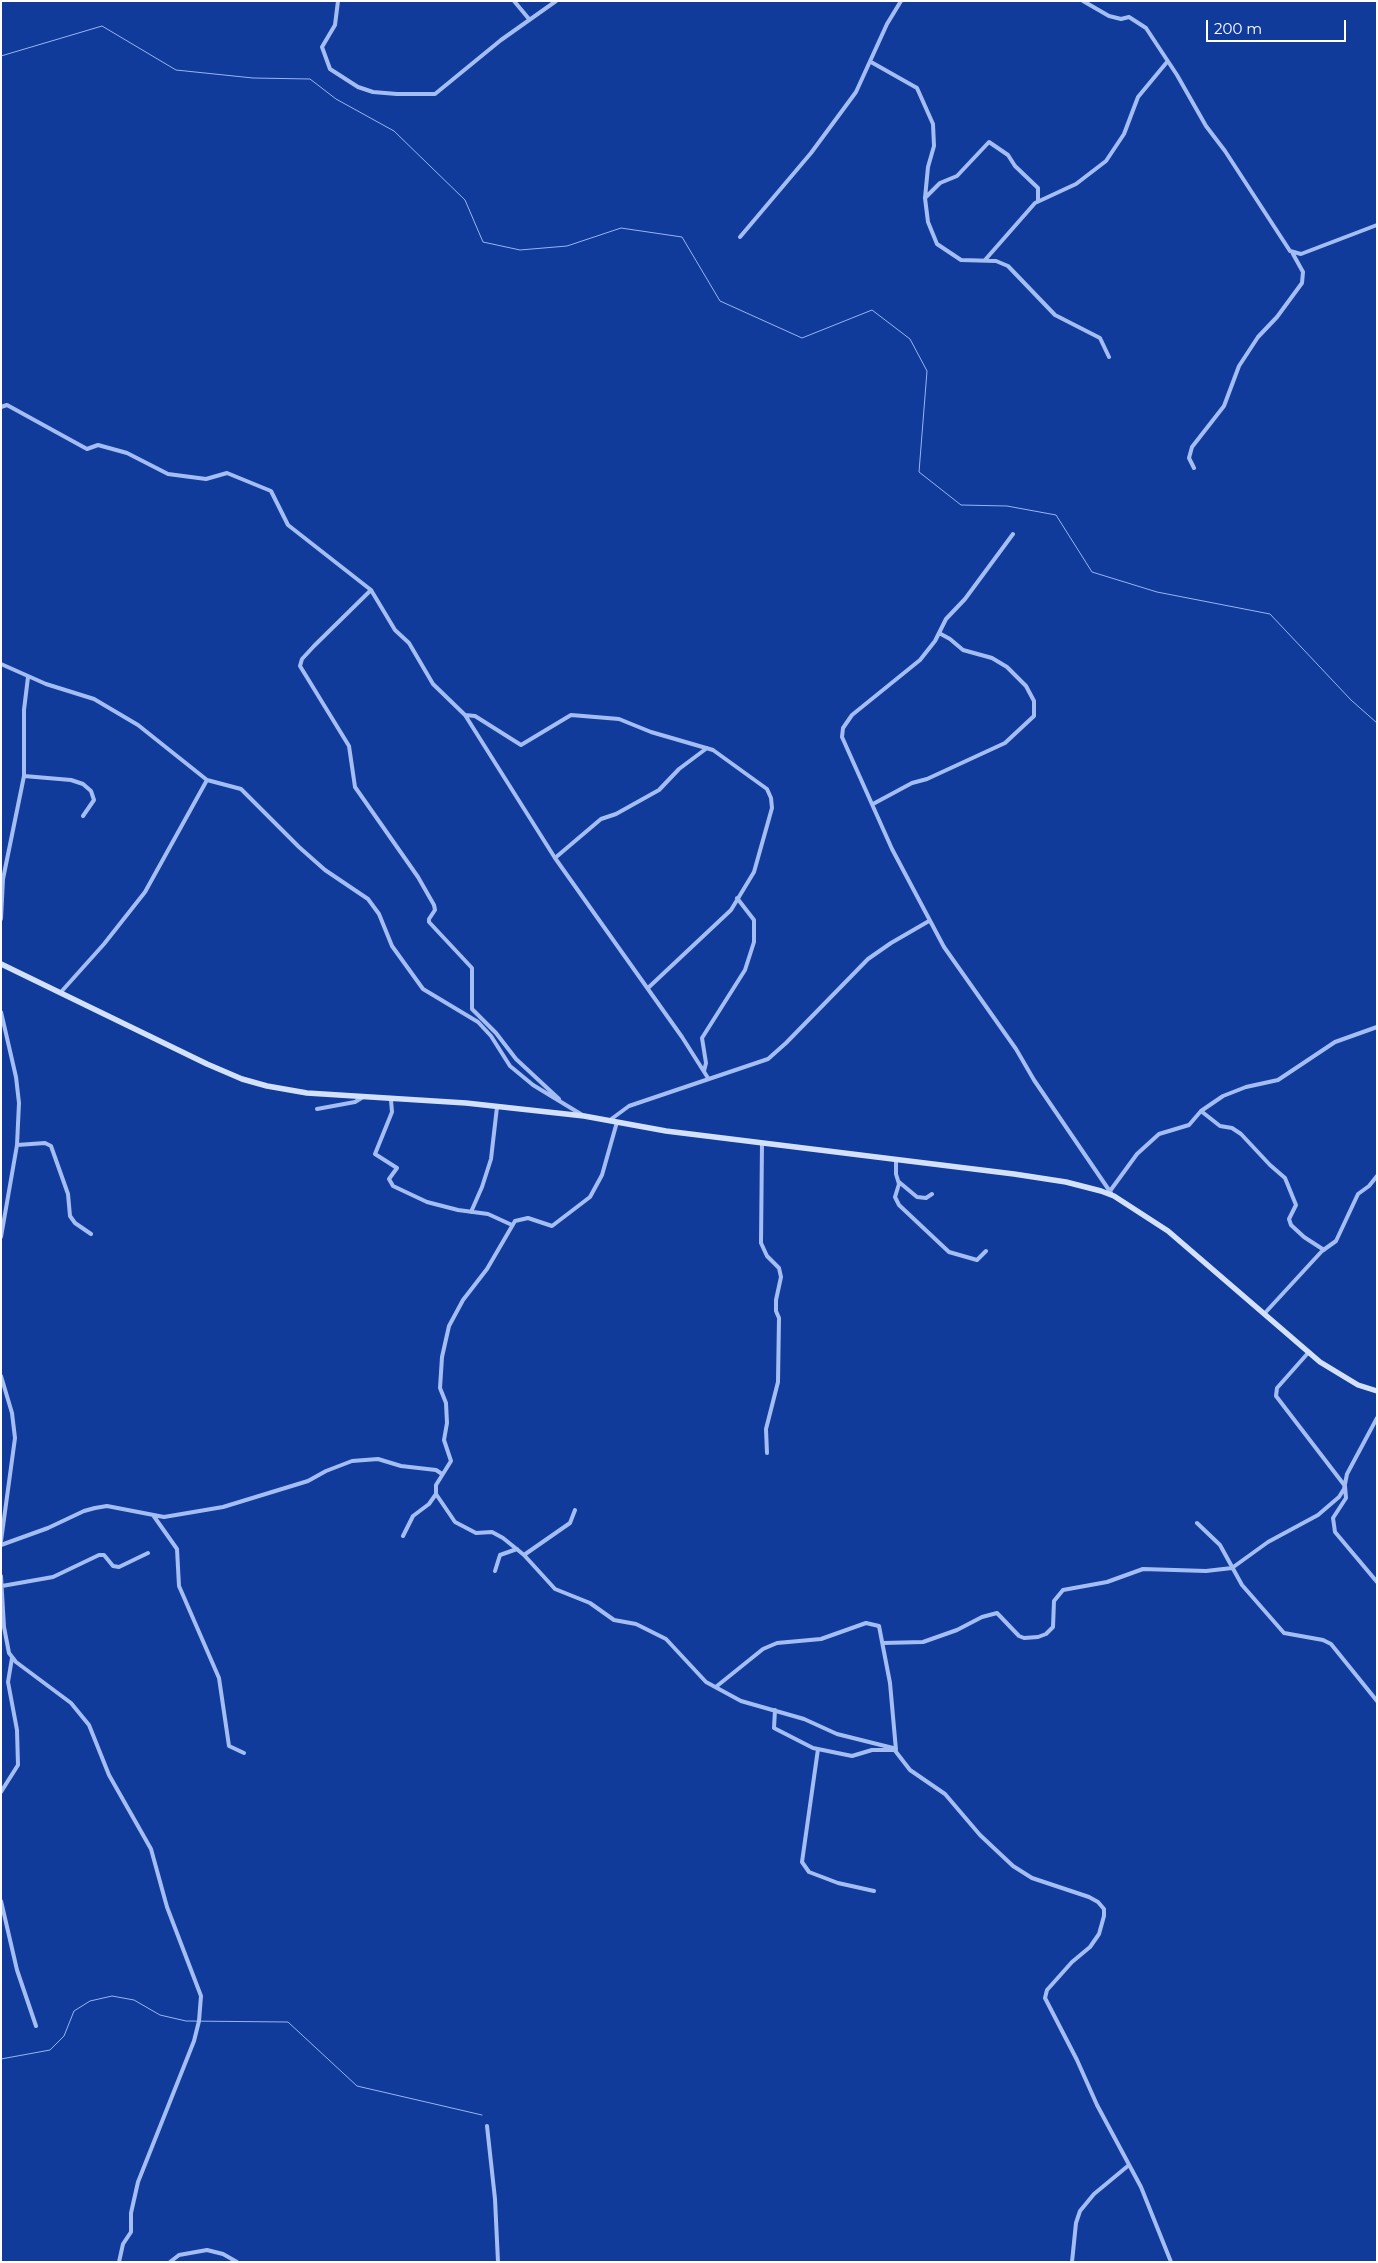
<!DOCTYPE html>
<html>
<head>
<meta charset="utf-8">
<style>
  body { margin:0 }
  #map { position:relative; width:1378px; height:2263px; overflow:hidden; background:#113b9b; font-family:Montserrat,sans-serif }
  canvas { display:block }
  .frame { position:absolute; inset:0; border:2px solid #fff; pointer-events:none }
  .scale { position:absolute; left:1206px; top:20px; width:140px; height:22px; box-sizing:border-box; border:2px solid #fff; border-top:0; padding-left:6px; font-size:15px; line-height:18px; white-space:nowrap; color:#fff; -webkit-text-stroke:4px #113b9b; paint-order:stroke }
</style>
</head>
<body>
<div id="map">
<canvas width="1378" height="2263"></canvas>
<div class="frame"></div>
<div class="scale">200 m</div>
</div>
<script>
const context = document.querySelector('canvas').getContext('2d');
context.lineJoin = 'round';
const toPath = rows => new Path2D(rows.map(r => 'M' + r).join(''));
function strokePath(path, color, width, dash) { context.strokeStyle = color; context.lineWidth = width; context.lineCap = dash ? 'butt' : 'round'; context.setLineDash(dash || []); context.stroke(path); }
const stream = toPath([
  [1,56,102,26,176,70,253,78,310,79,336,99,394,131,465,200,483,242,520,250,567,246,621,228,682,237,720,301,802,338,872,310,910,339,927,371,919,472,961,505,1007,506,1056,515,1092,572,1157,592,1270,614,1351,700,1377,723],
  [1,2059,50,2050,64,2036,74,2011,90,2001,112,1996,134,2000,160,2015,186,2021,288,2022,357,2086,482,2115]
]);
const street = toPath([
  [338,1,335,25,322,47,330,69,358,87,373,92,397,94,435,94,501,40,556,1],
  [514,1,529,19],
  [1083,1,1109,16,1121,19,1129,17,1146,28,1177,75,1206,126,1225,151,1290,251,1301,254,1377,225],
  [871,62,917,88,933,124,934,146,928,167,925,198,928,222,937,244,961,260,996,261,1008,266,1055,315,1100,338,1109,357],
  [925,198,940,183,957,176,989,142,1008,155,1015,166,1038,188,1038,201],
  [740,237,811,153,856,92,887,24,901,1],
  [985,260,1035,203,1076,184,1106,161,1124,134,1138,97,1167,62],
  [1,407,7,405,87,449,98,445,127,453,168,474,206,479,227,473,271,491,288,525,371,590,395,630,409,643,433,684,465,715,555,858,682,1037,708,1078],
  [1194,468,1189,458,1192,447,1224,406,1239,366,1258,337,1277,317,1302,283,1303,272,1293,254],
  [1013,534,965,599,946,619,935,641,920,660,852,715,843,728,842,737,892,849,944,947,1016,1049,1034,1080,1111,1193],
  [371,590,314,646,302,659,300,666,349,746,355,787,418,877,434,905,435,910,429,919,429,922,472,968,472,1009,496,1033,516,1059,559,1099],
  [1,664,46,684,94,699,138,725,207,780,241,789,299,847,325,870,368,899,379,914,392,946,423,989,478,1022,491,1036,510,1066,533,1085,584,1116],
  [465,715,475,716,521,745,571,715,619,719,651,732,713,750,767,789,771,798,772,808,754,872,731,910,648,988],
  [24,776,71,780,83,784,91,791,94,800,83,816],
  [873,804,912,783,927,779,1005,743,1034,716,1034,701,1026,686,1007,667,992,658,963,650,950,639,939,633],
  [555,858,601,819,616,814,659,790,679,769,707,748],
  [1,919,3,879,24,776,24,710,28,677],
  [61,992,104,944,145,892,207,780],
  [1,1012,16,1077,19,1103,17,1145,1,1237],
  [704,1071,706,1063,702,1038,745,970,754,942,754,920,737,898],
  [391,1100,392,1112,375,1154,397,1168,389,1179,393,1186,427,1202,458,1210,488,1214,512,1225],
  [317,1109,355,1102,363,1097],
  [1201,1111,1220,1126,1232,1128,1241,1134,1270,1165,1285,1178,1296,1205,1289,1219,1291,1225,1304,1237,1324,1250],
  [610,1120,629,1106,768,1059,786,1043,868,959,891,943,929,921],
  [617,1122,602,1175,590,1197,552,1226,528,1218,515,1221,487,1269,463,1300,449,1326,442,1357,440,1388,446,1403,447,1423,444,1440,451,1461,436,1485,436,1494,455,1522,476,1533,492,1532,503,1538,524,1555,555,1589,590,1603,614,1620,636,1624,666,1639,706,1682,741,1701,804,1719,837,1734,893,1748,910,1770,945,1794,980,1835,1013,1866,1032,1878,1089,1897,1098,1902,1104,1909,1104,1916,1099,1934,1090,1947,1072,1962,1047,1990,1045,1998,1077,2060,1097,2105,1141,2187,1171,2262],
  [762,1143,761,1243,767,1256,779,1268,781,1277,776,1300,776,1311,779,1318,778,1382,766,1429,767,1453],
  [17,1145,45,1143,51,1146,68,1194,70,1216,75,1223,91,1234],
  [896,1160,896,1174,899,1184,895,1197,899,1205,949,1252,977,1260,986,1251],
  [899,1182,917,1197,926,1198,932,1194],
  [1110,1191,1137,1154,1159,1134,1189,1125,1201,1111,1223,1096,1246,1087,1278,1080,1335,1042,1377,1027],
  [471,1212,482,1187,491,1159,497,1107],
  [1264,1314,1322,1251,1336,1241,1358,1194,1369,1186,1377,1176],
  [1308,1353,1277,1388,1276,1396,1345,1486,1346,1498,1333,1518,1335,1532,1377,1582],
  [1,1376,12,1413,15,1438,1,1541],
  [153,1515,177,1549,179,1586,219,1678,229,1746,244,1753],
  [1197,1523,1220,1545,1242,1585,1284,1633,1323,1640,1331,1644,1377,1701],
  [403,1536,413,1516,429,1504,436,1494],
  [1,1545,48,1528,84,1511,95,1508,107,1506,164,1517,223,1507,308,1481,326,1471,352,1461,378,1459,401,1466,436,1470,442,1474],
  [524,1555,570,1523,575,1510],
  [495,1571,500,1555,517,1549],
  [1,1576,4,1627,9,1653,16,1662,71,1703,89,1725,109,1775,151,1849,167,1907,201,1996,199,2021,194,2041,138,2182,131,2213,131,2232,123,2244,119,2262],
  [2,1586,53,1577,99,1555,104,1555,113,1566,119,1567,148,1553],
  [883,1643,923,1642,957,1630,982,1617,997,1613,1019,1636,1024,1638,1038,1637,1046,1634,1053,1627,1054,1601,1063,1590,1107,1582,1143,1569,1206,1571,1232,1568,1268,1542,1318,1515,1339,1497,1344,1489,1347,1474,1377,1418],
  [717,1686,763,1649,777,1643,821,1639,866,1623,879,1626,890,1683,896,1750,872,1750,852,1756,813,1748,774,1728,775,1710],
  [818,1749,802,1862,809,1872,838,1883,874,1891],
  [1,1792,18,1765,17,1730,8,1682,12,1658],
  [1,1901,17,1970,36,2026],
  [487,2126,495,2199,498,2262],
  [170,2262,179,2255,207,2250,223,2254,237,2262],
  [1072,2262,1076,2223,1080,2211,1094,2194,1129,2165]
]);
const secondary = toPath([
  [1,964,207,1064,242,1079,267,1086,307,1093,466,1103,584,1116,666,1131,1014,1174,1066,1182,1101,1191,1114,1196,1168,1231,1320,1362,1358,1385,1377,1391]
]);
strokePath(stream, '#96b6f7', 1);
strokePath(street, '#a4bef4', 4);
strokePath(secondary, '#d4e1fd', 5.5);
</script>
</body>
</html>
